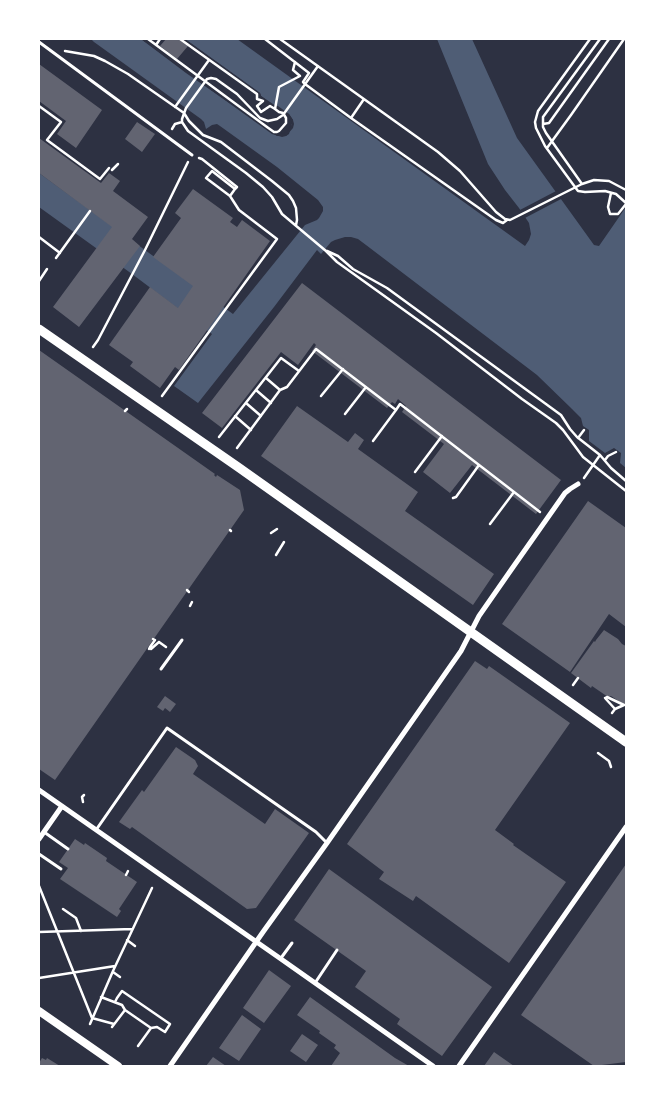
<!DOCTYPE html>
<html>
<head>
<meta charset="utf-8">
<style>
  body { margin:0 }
  #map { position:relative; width:665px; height:1105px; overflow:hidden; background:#2d3142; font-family:"Roboto Condensed",sans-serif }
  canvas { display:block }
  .frame { position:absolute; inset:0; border:40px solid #fff; pointer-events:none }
</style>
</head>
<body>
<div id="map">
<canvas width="665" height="1105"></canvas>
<div class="frame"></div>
</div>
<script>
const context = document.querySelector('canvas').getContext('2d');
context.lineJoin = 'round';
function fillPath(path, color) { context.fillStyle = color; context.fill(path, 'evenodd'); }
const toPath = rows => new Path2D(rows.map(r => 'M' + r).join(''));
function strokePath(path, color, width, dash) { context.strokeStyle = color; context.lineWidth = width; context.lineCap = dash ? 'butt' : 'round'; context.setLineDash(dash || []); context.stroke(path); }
const water = toPath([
  [91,39,141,39,186,73,277,136,286,136,289,134,293,120,289,114,276,107,261,96,260,93,185,39,237,39,525,246,529,240,531,234,529,223,519,208,505,190,488,164,437,39,472,39,517,138,594,245,599,246,626,207,626,468,620,463,621,453,614,448,605,453,589,441,589,430,583,426,581,418,572,409,537,375,366,245,358,239,351,237,345,237,335,240,331,242,321,254,317,250,274,307,198,403,174,386,212,334,132,274,39,207,39,173,233,314,305,225,317,220,319,218,323,211,323,207,318,200,277,167,220,126,217,124,212,125,206,129,204,122,201,119,94,42]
]);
const pier = toPath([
  [141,39,145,39,188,71,274,132,282,134,287,132,292,124,290,118,287,116,278,109,275,109,259,98,258,95,183,39,185,39,260,93,261,96,276,106,278,106,289,114,293,120,294,124,293,128,286,136,282,137,272,134,186,72],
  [558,190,563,198,523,219,518,211]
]);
const building = toPath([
  [166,39,178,39,188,46,177,59,160,46],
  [39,64,102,110,76,148,57,134,66,121,39,101],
  [137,122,155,134,142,152,125,139],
  [39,138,101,183,109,173,120,181,113,191,148,217,132,239,140,246,79,327,53,307,112,227,39,173],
  [193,189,233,218,230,222,237,227,242,220,270,241,179,370,175,367,160,388,130,366,133,362,109,345,150,287,178,308,193,286,153,257,181,218,175,213],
  [302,283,561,480,536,514,472,465,450,493,423,472,444,444,402,412,406,406,398,399,395,404,392,402,387,408,312,351,316,345,314,343,298,365,281,352,222,428,202,413],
  [39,350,215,474,214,475,216,477,217,475,240,490,244,510,55,780,39,769],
  [297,406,348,442,355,433,364,440,358,449,418,492,405,511,494,574,473,605,261,456],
  [588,501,626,528,626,627,609,614,570,672,502,624],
  [604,630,618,639,622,644,626,646,626,706,611,696,608,697,592,686,591,688,571,673,594,641,595,642,596,640],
  [475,661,487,669,489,666,570,723,495,830,514,844,513,845,566,882,509,963,416,896,413,901,379,879,384,872,347,844],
  [165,696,176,704,170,712,165,708,163,711,157,707],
  [176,747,195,760,198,766,193,774,265,824,275,809,309,833,256,908,247,909,132,827,130,829,119,822,142,790,144,792],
  [75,839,84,845,85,843,107,858,106,861,137,882,119,909,121,911,117,917,60,879,68,868,59,862],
  [626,864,626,1062,594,1066,521,1015],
  [329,869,492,987,442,1056,397,1024,400,1019,355,987,366,971,294,920],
  [269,970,291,986,264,1023,243,1008],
  [310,997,395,1058,409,1066,331,1066,340,1053,334,1048,336,1045,319,1033,320,1031,297,1015],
  [242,1015,261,1029,239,1061,219,1048],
  [302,1034,318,1045,306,1062,290,1051],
  [494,1052,514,1066,484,1066],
  [213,1057,226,1066,206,1066],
  [42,1058,46,1060,47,1058,60,1066,39,1066,39,1063]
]);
const path = toPath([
  [148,39,267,127,274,132,277,132,279,131,286,123,286,118,283,113,279,112,275,109],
  [180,39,257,94,257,99,263,101,257,106,261,112,270,106,275,109,279,87,300,76,293,70,295,62],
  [265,39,309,73,303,82,305,84],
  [280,39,438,152,460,171,496,212,505,219,510,220,582,184,594,180,609,181,626,190],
  [590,39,538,111,535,122,536,128,545,146,575,187,578,191,585,192,605,191,616,194,626,203],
  [156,45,160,39],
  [65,51,94,56,105,61,128,74,184,113,189,121,203,135,221,142,272,181,289,195,293,201,296,208,297,220,296,225],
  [318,66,283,115,277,119,268,121,260,118,237,94,216,79,211,78,207,79,186,108,182,119,182,122,188,131,246,173,263,187,272,197,282,214,326,251,337,262,436,333,522,399,556,423,563,430,583,457,626,491],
  [305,84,351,118,496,220,503,223,507,220],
  [39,106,61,122,47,140,100,179,109,168],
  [175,107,209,60],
  [351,118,364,99],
  [543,124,549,123,609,39],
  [172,129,175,124,182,122],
  [547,148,571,115,624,39],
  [112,170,118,164],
  [582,184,546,133,543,127,543,117,600,39],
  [611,193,608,207,610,214,618,214,626,204],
  [230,196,235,189],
  [39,237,60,253],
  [327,251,338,256,353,269,387,288,561,415,570,429,577,437,600,455,611,468,626,481],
  [56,258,90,211],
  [39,281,47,269],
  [93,347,98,340,145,250,188,162],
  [266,378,280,390],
  [256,390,271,403],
  [162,396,277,239,239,210,230,196,206,178,212,171,235,189,237,187,202,159,199,158],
  [321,396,343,369],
  [246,403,261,416],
  [125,411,127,409],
  [345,414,366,387],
  [235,416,251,430],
  [219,437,281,358,299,371],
  [578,438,584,430],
  [373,441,396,410],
  [237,448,280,390,287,387,316,349,396,410,400,404,540,512],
  [605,460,608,456,616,452],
  [415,472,442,436],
  [584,478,600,455],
  [453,498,456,497,479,465],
  [490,524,514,492],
  [230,530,231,531],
  [271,533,277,529],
  [276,555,284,542],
  [187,590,189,592],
  [190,606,192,602],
  [159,642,166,647],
  [149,649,150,647,155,640,153,639],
  [151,649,159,642],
  [573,685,578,678],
  [615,709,605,698,607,697,624,705],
  [612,713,615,709,624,705],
  [598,753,609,761,611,767],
  [83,802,82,797,84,795],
  [126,875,128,871],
  [39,886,92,1018,114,1024],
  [63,909,76,918,81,931],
  [39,932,132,929],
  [127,940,135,946],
  [113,972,120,977],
  [39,978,115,966],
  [101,997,122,1005,125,1010],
  [115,1002,117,998,122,991,170,1024,165,1032,157,1027,151,1028],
  [90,1024,113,971,152,888],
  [112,1027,125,1010,151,1028,138,1046]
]);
const service = toPath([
  [39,42,192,155],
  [161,669,182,640],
  [96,830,167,728,316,832,327,843],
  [44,832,68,849],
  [39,854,61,869],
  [281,958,292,943],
  [315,983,337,950]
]);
const minor = toPath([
  [39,790,281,959,433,1066],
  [39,839,62,806],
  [170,1066,263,932,327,843,461,651,479,616,511,570,565,493,570,489,578,484],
  [459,1066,626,827]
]);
const tertiary = toPath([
  [39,1011,118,1066]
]);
const secondary = toPath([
  [39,329,238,467,626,742]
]);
fillPath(water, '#4f5d75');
fillPath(pier, '#2d3142');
fillPath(building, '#626471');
strokePath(path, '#fff', 2.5);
strokePath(service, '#fff', 3);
strokePath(minor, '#fff', 5);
strokePath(tertiary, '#fff', 8);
strokePath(secondary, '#fff', 9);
</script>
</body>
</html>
